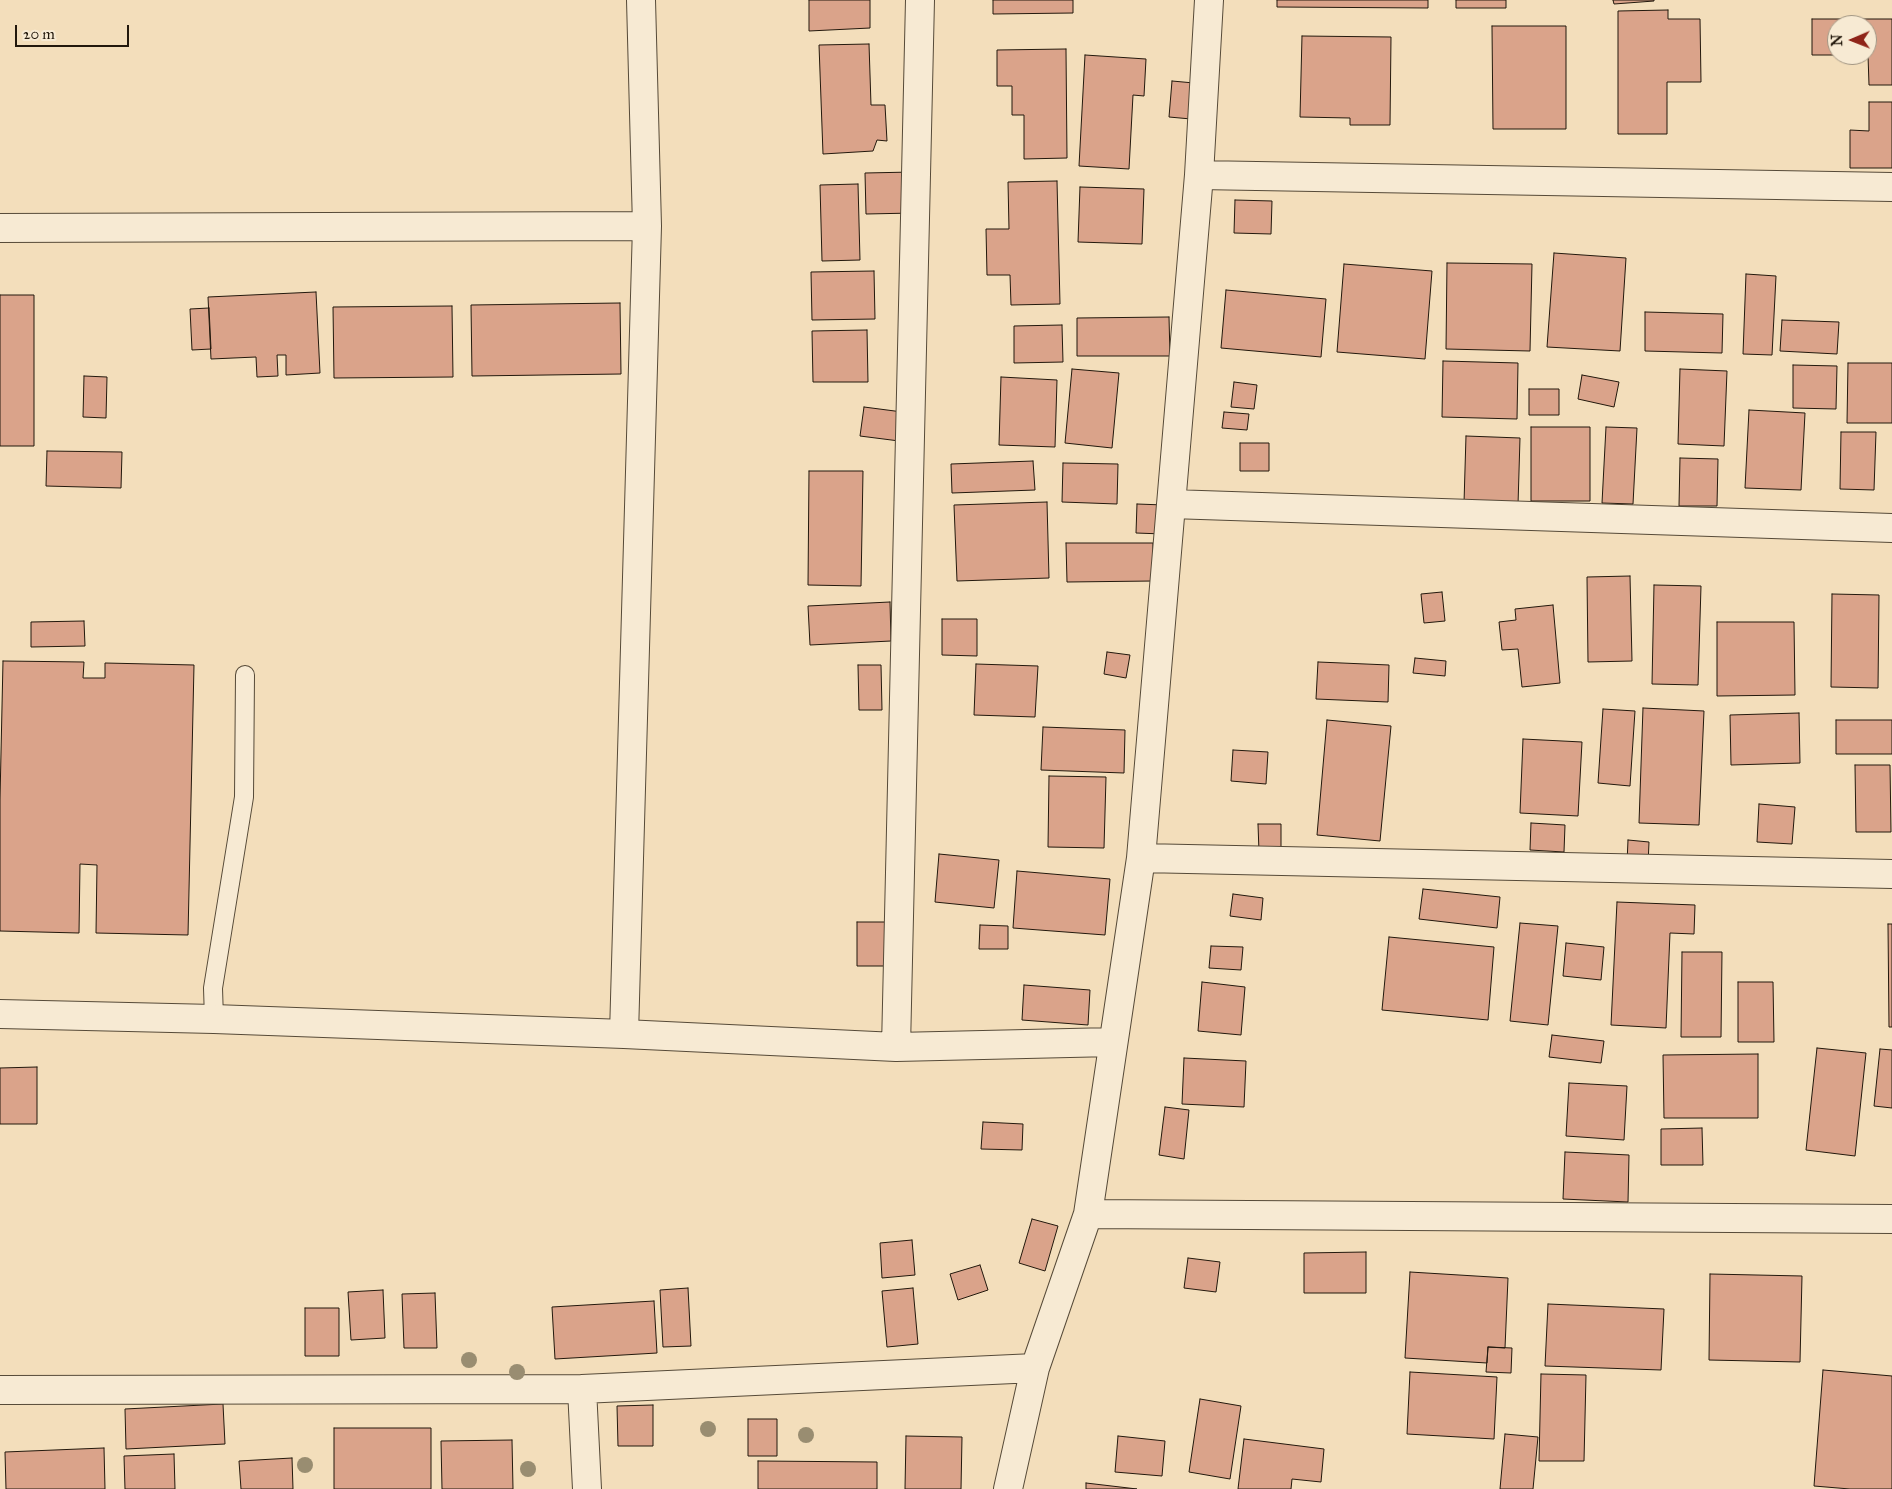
<!DOCTYPE html>
<html>
<head>
<meta charset="utf-8">
<style>
  body { margin:0 }
  #map { position:relative; width:1892px; height:1489px; overflow:hidden; background:#f3debb; font-family:"IM FELL Great Primer",serif }
  canvas { display:block }
  .north { position:absolute; left:1827px; top:15px; width:50px; height:50px; box-sizing:border-box; background:#f7ead3; border:1px solid #a29683; border-radius:50%; rotate:269deg; font-size:14px; font-weight:700; line-height:20px; text-align:center; color:#22180c }
  .north::after { content:''; display:block; margin:auto; width:18px; height:22px; background:#8f2418; clip-path:polygon(50% 0,100% 100%,50% 72%,0 100%) }
  .scale { position:absolute; left:15px; top:25px; width:114px; height:22px; box-sizing:border-box; border:2px solid #22180c; border-top:0; padding-left:6px; font-size:15px; line-height:18px; white-space:nowrap; color:#22180c; -webkit-text-stroke:4px #f7ead3; paint-order:stroke }
</style>
</head>
<body>
<div id="map">
<canvas width="1892" height="1489"></canvas>
<div class="north">N</div>
<div class="scale">20 m</div>
</div>
<script>
const context = document.querySelector('canvas').getContext('2d');
context.lineJoin = 'round';
function fillPath(path, color) { context.fillStyle = color; context.fill(path, 'evenodd'); }
const toPath = rows => new Path2D(rows.map(r => 'M' + r).join(''));
function strokePath(path, color, width, dash) { context.strokeStyle = color; context.lineWidth = width; context.lineCap = dash ? 'butt' : 'round'; context.setLineDash(dash || []); context.stroke(path); }
const building = toPath([
  [809,0,870,0,870,28,809,31,809,0],
  [993,0,1073,0,1073,13,993,14,993,0],
  [1277,0,1428,0,1428,8,1277,7,1277,0],
  [1456,0,1506,0,1506,8,1456,8,1456,0],
  [1613,0,1654,0,1654,1,1614,4,1613,0],
  [1668,10,1668,19,1700,19,1701,82,1667,82,1667,134,1618,134,1618,11,1668,10],
  [1812,19,1892,19,1892,85,1869,85,1867,25,1837,25,1837,55,1812,55,1812,19],
  [1492,26,1566,26,1566,129,1493,129,1492,26],
  [1302,36,1391,37,1390,125,1350,125,1350,118,1300,117,1302,36],
  [869,44,871,105,885,105,887,141,877,140,873,151,823,154,819,45,869,44],
  [1066,49,1067,158,1024,159,1024,115,1012,115,1012,86,997,86,997,50,1066,49],
  [1085,55,1146,59,1144,96,1133,95,1129,169,1079,166,1085,55],
  [1172,81,1194,83,1191,119,1169,117,1172,81],
  [1869,102,1892,102,1892,168,1850,168,1850,130,1869,131,1869,102],
  [913,172,914,213,866,214,865,173,913,172],
  [1057,181,1060,304,1011,305,1010,275,987,275,986,229,1009,229,1008,182,1057,181],
  [858,184,860,260,822,261,820,185,858,184],
  [1080,187,1144,189,1142,244,1078,242,1080,187],
  [1235,200,1272,201,1271,234,1234,233,1235,200],
  [1554,253,1626,258,1620,351,1547,347,1554,253],
  [1447,263,1532,264,1530,351,1446,349,1447,263],
  [1344,264,1432,271,1425,359,1337,352,1344,264],
  [874,271,875,319,812,320,811,272,874,271],
  [1746,274,1776,276,1772,355,1743,354,1746,274],
  [1226,290,1326,299,1321,357,1221,348,1226,290],
  [316,292,320,373,286,375,286,355,277,355,278,376,257,377,256,357,211,359,208,297,316,292],
  [0,295,34,295,34,446,0,446,0,295],
  [620,303,621,374,472,376,471,305,620,303],
  [452,306,453,377,334,378,333,307,452,306],
  [209,308,211,349,192,350,190,309,209,308],
  [1645,312,1723,314,1722,353,1645,351,1645,312],
  [1169,317,1170,356,1077,356,1077,318,1169,317],
  [1782,320,1839,322,1837,354,1780,351,1782,320],
  [1062,325,1063,362,1014,363,1014,326,1062,325],
  [867,330,868,382,813,382,812,331,867,330],
  [1443,361,1518,363,1517,419,1442,417,1443,361],
  [1848,363,1892,363,1892,423,1847,423,1848,363],
  [1793,365,1837,366,1836,409,1793,408,1793,365],
  [1072,369,1119,373,1112,448,1065,443,1072,369],
  [1680,369,1727,371,1724,446,1678,444,1680,369],
  [1582,375,1619,382,1614,407,1578,399,1582,375],
  [84,376,107,377,106,418,83,417,84,376],
  [1001,377,1057,380,1055,447,999,445,1001,377],
  [1234,382,1257,385,1254,409,1231,407,1234,382],
  [1529,389,1559,389,1559,415,1529,415,1529,389],
  [864,407,910,413,907,442,860,436,864,407],
  [1749,410,1805,413,1801,490,1745,488,1749,410],
  [1224,412,1249,414,1247,430,1222,428,1224,412],
  [1531,427,1590,427,1590,501,1531,501,1531,427],
  [1606,427,1637,428,1633,504,1602,503,1606,427],
  [1841,432,1876,432,1874,490,1840,489,1841,432],
  [1466,436,1520,438,1518,505,1464,503,1466,436],
  [1240,443,1269,443,1269,471,1240,471,1240,443],
  [47,451,122,452,121,488,46,486,47,451],
  [1680,458,1718,459,1717,506,1679,506,1680,458],
  [1033,461,1035,490,952,493,951,464,1033,461],
  [1063,463,1118,464,1117,504,1062,502,1063,463],
  [809,471,863,471,861,586,808,585,809,471],
  [1047,502,1049,578,957,581,954,505,1047,502],
  [1137,504,1164,505,1163,534,1136,533,1137,504],
  [1066,543,1153,543,1153,581,1067,582,1066,543],
  [1630,576,1632,661,1588,662,1587,577,1630,576],
  [1654,585,1701,586,1698,685,1652,684,1654,585],
  [1442,592,1445,621,1424,623,1421,594,1442,592],
  [1832,594,1879,595,1878,688,1831,687,1832,594],
  [890,602,891,641,810,645,808,606,890,602],
  [1553,605,1560,683,1522,687,1518,649,1502,650,1499,622,1516,620,1515,609,1553,605],
  [942,619,977,619,977,656,942,655,942,619],
  [84,621,85,646,31,647,31,622,84,621],
  [1717,622,1794,622,1795,695,1717,696,1717,622],
  [1107,652,1130,655,1126,678,1104,674,1107,652],
  [1415,658,1446,661,1445,676,1413,673,1415,658],
  [3,661,84,662,83,678,105,678,105,663,194,665,188,935,96,933,97,865,80,864,79,933,0,931,0,799,3,661],
  [1318,662,1389,665,1388,702,1316,699,1318,662],
  [976,664,1038,666,1035,717,974,715,976,664],
  [858,665,881,665,882,710,859,710,858,665],
  [1643,708,1704,711,1699,825,1639,823,1643,708],
  [1603,709,1635,711,1630,786,1598,783,1603,709],
  [1799,713,1800,763,1731,765,1730,715,1799,713],
  [1327,720,1391,726,1380,841,1317,835,1327,720],
  [1836,720,1892,720,1892,754,1836,754,1836,720],
  [1043,727,1125,730,1124,773,1041,770,1043,727],
  [1523,739,1582,742,1578,816,1520,813,1523,739],
  [1233,750,1268,752,1266,784,1231,781,1233,750],
  [1855,765,1890,765,1891,832,1856,832,1855,765],
  [1049,776,1106,777,1104,848,1048,847,1049,776],
  [1759,804,1795,807,1792,844,1757,842,1759,804],
  [1531,823,1565,825,1564,852,1530,850,1531,823],
  [1258,824,1281,824,1281,851,1259,852,1258,824],
  [1628,840,1649,842,1648,865,1627,863,1628,840],
  [939,854,999,860,994,908,935,902,939,854],
  [1017,871,1110,879,1105,935,1013,928,1017,871],
  [1423,889,1500,897,1497,928,1419,919,1423,889],
  [1233,894,1263,898,1261,920,1230,916,1233,894],
  [1617,902,1695,905,1694,934,1670,933,1666,1028,1611,1025,1617,902],
  [857,922,888,922,889,966,857,966,857,922],
  [1520,923,1558,926,1548,1025,1510,1021,1520,923],
  [1888,924,1892,924,1892,1027,1889,1027,1888,924],
  [980,925,1008,926,1008,949,979,949,980,925],
  [1389,937,1494,947,1488,1020,1382,1010,1389,937],
  [1566,943,1604,947,1601,980,1563,976,1566,943],
  [1211,946,1243,947,1241,970,1209,968,1211,946],
  [1682,952,1722,952,1721,1037,1681,1037,1682,952],
  [1202,982,1245,987,1241,1035,1198,1031,1202,982],
  [1738,982,1773,982,1774,1042,1738,1042,1738,982],
  [1024,985,1090,990,1088,1025,1022,1020,1024,985],
  [1552,1035,1604,1041,1601,1063,1549,1057,1552,1035],
  [1817,1048,1866,1053,1855,1156,1806,1150,1817,1048],
  [1880,1049,1892,1050,1892,1108,1874,1106,1880,1049],
  [1758,1054,1758,1118,1664,1118,1663,1055,1758,1054],
  [1184,1058,1246,1061,1244,1107,1182,1104,1184,1058],
  [37,1067,37,1124,0,1124,0,1068,37,1067],
  [1569,1083,1627,1086,1624,1140,1566,1136,1569,1083],
  [1165,1107,1189,1110,1184,1159,1159,1155,1165,1107],
  [983,1122,1023,1124,1022,1150,981,1149,983,1122],
  [1702,1128,1703,1165,1661,1165,1661,1129,1702,1128],
  [1565,1152,1629,1155,1628,1202,1563,1199,1565,1152],
  [1032,1219,1058,1226,1045,1271,1019,1263,1032,1219],
  [912,1240,915,1275,882,1278,880,1243,912,1240],
  [1366,1252,1366,1293,1304,1293,1304,1253,1366,1252],
  [1188,1258,1220,1262,1216,1292,1184,1288,1188,1258],
  [980,1265,988,1290,958,1300,950,1274,980,1265],
  [1410,1272,1508,1278,1505,1348,1488,1347,1487,1363,1405,1358,1410,1272],
  [1710,1274,1802,1276,1800,1362,1709,1360,1710,1274],
  [688,1288,691,1346,663,1347,660,1290,688,1288],
  [913,1288,918,1344,887,1347,882,1291,913,1288],
  [383,1290,385,1338,351,1340,348,1292,383,1290],
  [435,1293,437,1348,404,1348,402,1294,435,1293],
  [654,1301,657,1353,555,1359,552,1307,654,1301],
  [1548,1304,1664,1309,1661,1370,1545,1366,1548,1304],
  [305,1308,339,1308,339,1356,305,1356,305,1308],
  [1488,1347,1512,1348,1511,1373,1486,1372,1488,1347],
  [1823,1370,1892,1376,1892,1489,1850,1489,1814,1486,1823,1370],
  [1410,1372,1497,1377,1494,1439,1407,1434,1410,1372],
  [1541,1374,1586,1375,1584,1461,1539,1461,1541,1374],
  [1200,1399,1241,1406,1230,1479,1189,1472,1200,1399],
  [223,1404,225,1444,126,1449,125,1409,223,1404],
  [653,1405,653,1446,618,1446,617,1406,653,1405],
  [748,1419,777,1419,777,1456,748,1456,748,1419],
  [334,1428,431,1428,431,1489,334,1489,334,1428],
  [1505,1434,1538,1437,1533,1489,1500,1489,1505,1434],
  [906,1436,962,1437,961,1489,905,1489,906,1436],
  [1118,1436,1165,1441,1162,1476,1115,1472,1118,1436],
  [1244,1439,1324,1449,1321,1482,1292,1479,1291,1489,1238,1489,1244,1439],
  [512,1440,513,1489,442,1489,441,1441,512,1440],
  [104,1448,105,1489,6,1489,5,1452,104,1448],
  [174,1454,175,1489,125,1489,124,1456,174,1454],
  [292,1458,293,1489,241,1489,239,1461,292,1458],
  [758,1461,877,1462,877,1489,758,1489,758,1461],
  [1086,1483,1137,1489,1086,1489,1086,1483]
]);
const service = toPath([
  [214,1019,213,988,244,797,245,675]
]);
const minor = toPath([
  [1199,175,1892,187],
  [0,228,647,226],
  [1171,504,1892,528],
  [1141,858,1892,874],
  [0,1014,214,1019,624,1034,896,1047,1113,1042],
  [624,1034,647,226,641,0],
  [896,1047,920,0],
  [1088,1214,1892,1219],
  [582,1389,587,1489],
  [0,1390,582,1389,1035,1368],
  [1008,1489,1035,1368,1088,1214,1141,858,1199,175,1209,0]
]);
const trees = [
  [469,1360],
  [517,1372],
  [708,1429],
  [806,1435],
  [305,1465],
  [528,1469]
];
fillPath(building, '#daa38a');
strokePath(building, '#22180c', 1);
strokePath(service, '#564a38', 20);
strokePath(minor, '#564a38', 30);
strokePath(service, '#f7ead3', 18);
strokePath(minor, '#f7ead3', 28);
context.fillStyle = '#998d71';
for (const [x, y] of trees) { context.beginPath(); context.arc(x, y, 8, 0, 2 * Math.PI); context.fill(); }
</script>
</body>
</html>
